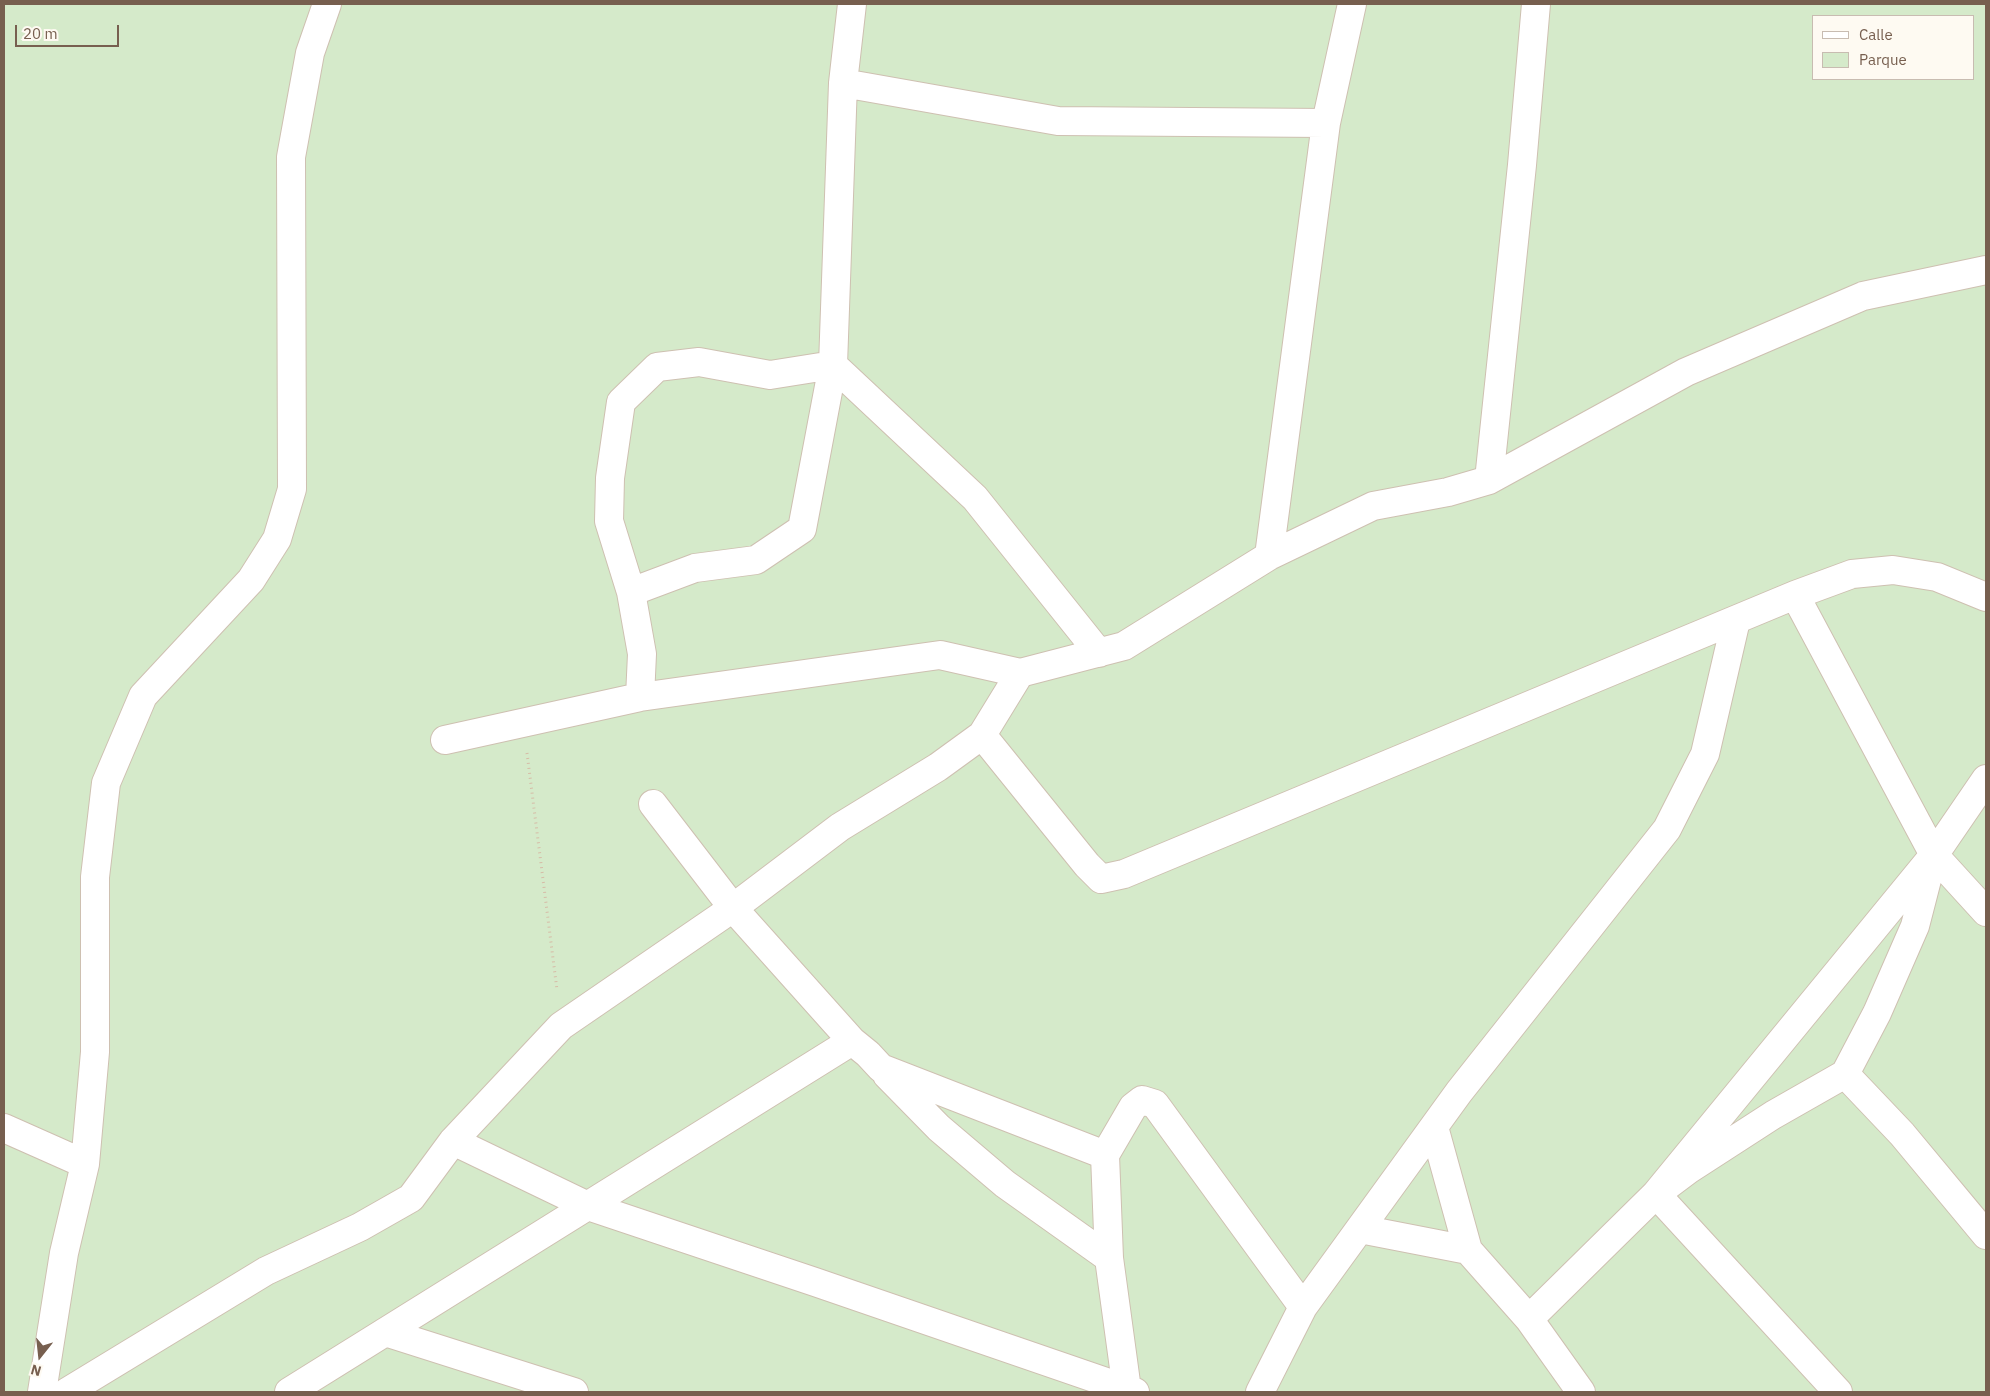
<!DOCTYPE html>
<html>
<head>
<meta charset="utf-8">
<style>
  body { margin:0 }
  #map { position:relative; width:1990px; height:1396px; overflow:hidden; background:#fcf7ec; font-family:"IBM Plex Sans",sans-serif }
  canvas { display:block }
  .frame { position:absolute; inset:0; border:5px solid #775f4f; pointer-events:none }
  .legend { position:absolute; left:1812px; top:15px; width:162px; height:65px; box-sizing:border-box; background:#fefaf2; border:1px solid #c8bcb1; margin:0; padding:6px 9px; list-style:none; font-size:15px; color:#775f4f }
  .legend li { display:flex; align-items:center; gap:10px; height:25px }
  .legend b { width:25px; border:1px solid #c8bcb1 }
  .north { position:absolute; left:15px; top:1331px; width:50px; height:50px; -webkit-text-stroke:4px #fefaf2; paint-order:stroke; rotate:196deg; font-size:14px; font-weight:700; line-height:20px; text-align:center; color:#775f4f }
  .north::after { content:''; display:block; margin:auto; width:18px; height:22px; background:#775f4f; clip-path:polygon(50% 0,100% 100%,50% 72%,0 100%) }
  .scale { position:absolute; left:15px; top:25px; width:104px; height:22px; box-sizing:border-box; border:2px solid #775f4f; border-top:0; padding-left:6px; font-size:15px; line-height:18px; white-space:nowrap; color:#775f4f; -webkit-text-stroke:4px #fefaf2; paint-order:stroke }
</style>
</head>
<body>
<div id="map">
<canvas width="1990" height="1396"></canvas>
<div class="frame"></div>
<ul class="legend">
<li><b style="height:6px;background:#fff"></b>Calle</li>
<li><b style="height:14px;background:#d5eaca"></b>Parque</li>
</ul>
<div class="north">N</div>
<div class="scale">20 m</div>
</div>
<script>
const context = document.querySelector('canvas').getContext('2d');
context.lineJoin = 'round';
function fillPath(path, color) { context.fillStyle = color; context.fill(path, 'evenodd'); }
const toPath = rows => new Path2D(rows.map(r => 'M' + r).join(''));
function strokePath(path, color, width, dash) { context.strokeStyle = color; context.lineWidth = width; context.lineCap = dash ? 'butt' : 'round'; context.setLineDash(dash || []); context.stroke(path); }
const green = toPath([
  [4,4,1986,4,1986,1392,4,1392],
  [1814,16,1974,16,1974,79,1814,79]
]);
const path = toPath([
  [527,753,557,990]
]);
const street = toPath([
  [843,83,1058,121,1326,123],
  [1489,480,1522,165,1536,4],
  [1269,556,1326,123,1352,4],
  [631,592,695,568,756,560,802,529,833,365,843,83,852,4],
  [1795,595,1934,855,1986,912],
  [640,697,642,654,631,592,609,521,610,478,621,402,657,367,699,362,770,375,833,365,975,498,1099,653],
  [982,735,1087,865,1101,879,1124,874,1795,595,1852,574,1893,570,1937,577,1986,597],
  [445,740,640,697,940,655,1020,673],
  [653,804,733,908,852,1041],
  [1845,1074,1902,1134,1986,1235],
  [887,1075,939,1128,1005,1184,1109,1258],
  [1434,1127,1468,1250,1529,1319,1581,1392],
  [4,1128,85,1164],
  [453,1141,588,1206,815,1282,1135,1392],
  [1105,1155,1133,1107,1142,1100,1155,1104,1303,1307],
  [1360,1229,1468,1250],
  [1529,1319,1656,1194,1688,1170,1773,1115,1845,1074,1877,1013,1915,926,1931,864],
  [385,1332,574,1392],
  [42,1392,64,1253,85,1164,95,1052,95,877,106,783,143,696,251,580,277,539,292,489,291,157,310,53,327,4],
  [67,1392,266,1271,360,1227,411,1198,453,1141,561,1026,733,908,840,827,938,767,982,735,1020,673,1124,646,1269,556,1373,506,1448,492,1489,480,1686,372,1863,296,1986,270],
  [289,1392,852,1041,868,1054,881,1068,1105,1155,1109,1258,1127,1390],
  [1260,1392,1303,1307,1459,1092,1667,829,1705,754,1736,620],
  [1838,1392,1656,1194,1934,855,1986,779]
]);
fillPath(green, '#d5eaca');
strokePath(street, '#cec0b1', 30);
strokePath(path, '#d6bca7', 3, [1, 4]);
strokePath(street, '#fff', 28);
</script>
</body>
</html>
